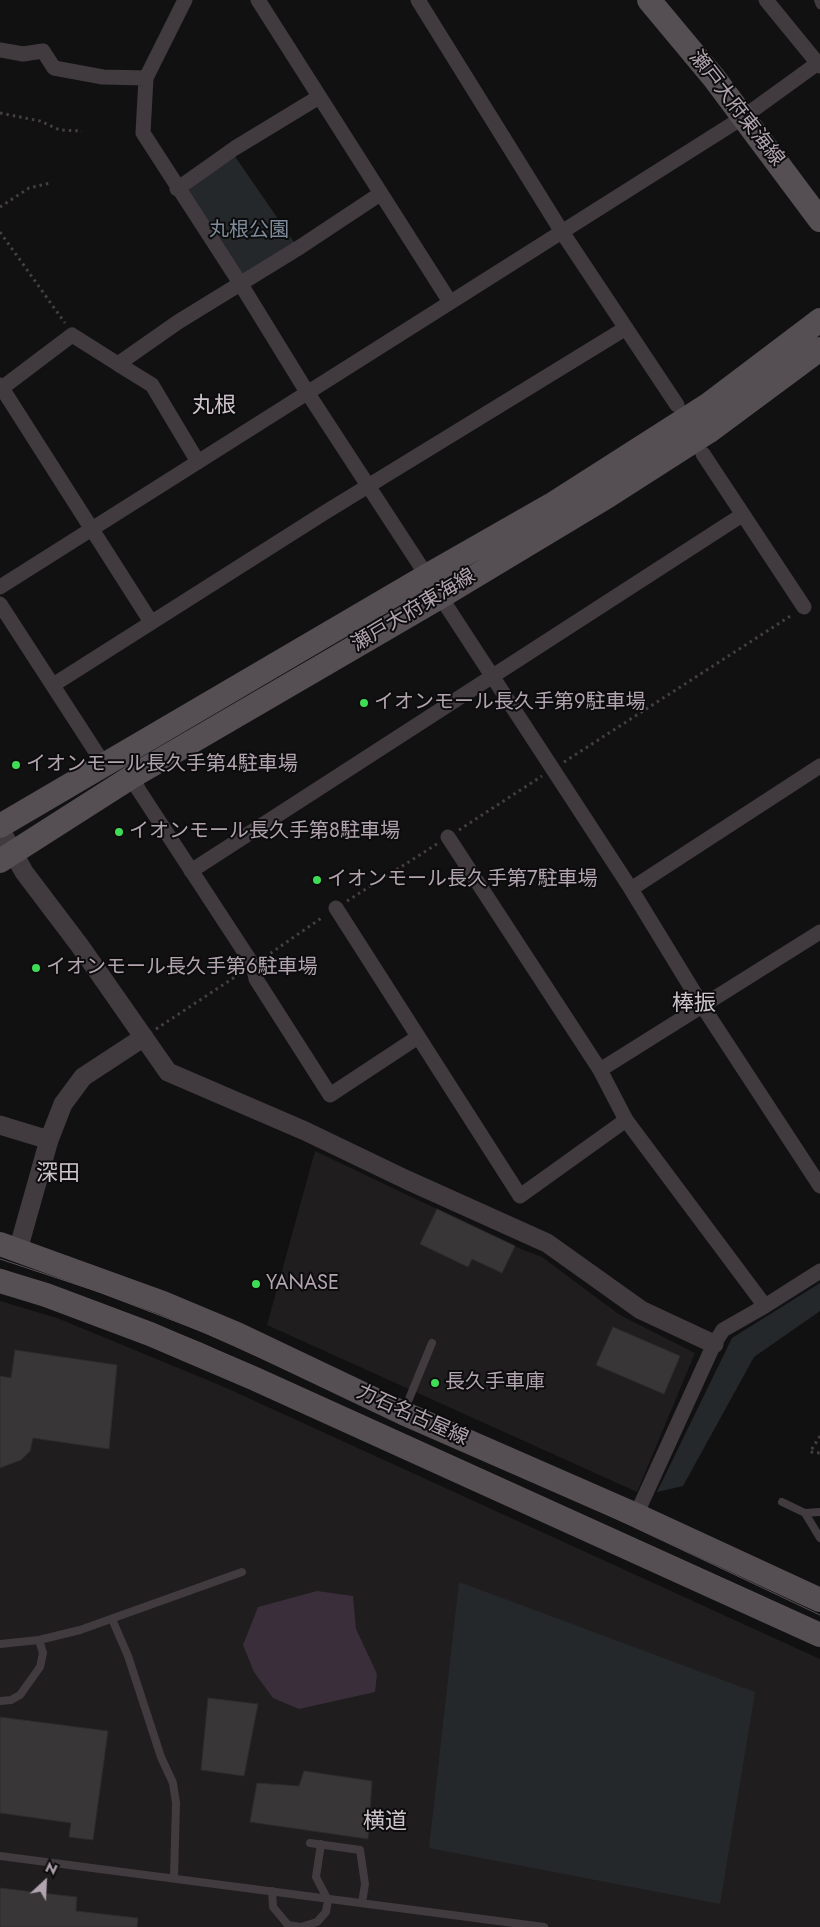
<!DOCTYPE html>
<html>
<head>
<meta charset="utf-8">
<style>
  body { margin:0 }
  #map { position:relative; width:820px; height:1927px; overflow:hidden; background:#121112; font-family:Jost,sans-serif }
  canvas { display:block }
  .north { position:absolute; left:20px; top:1857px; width:50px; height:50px; -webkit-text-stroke:4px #0d0c0d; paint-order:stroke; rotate:25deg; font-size:14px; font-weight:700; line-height:20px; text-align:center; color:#b1a4af }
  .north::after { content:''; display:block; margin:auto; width:18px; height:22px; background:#b1a4af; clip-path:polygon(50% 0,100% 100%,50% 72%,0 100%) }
</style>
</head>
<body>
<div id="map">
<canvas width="820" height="1927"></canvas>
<div class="north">N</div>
</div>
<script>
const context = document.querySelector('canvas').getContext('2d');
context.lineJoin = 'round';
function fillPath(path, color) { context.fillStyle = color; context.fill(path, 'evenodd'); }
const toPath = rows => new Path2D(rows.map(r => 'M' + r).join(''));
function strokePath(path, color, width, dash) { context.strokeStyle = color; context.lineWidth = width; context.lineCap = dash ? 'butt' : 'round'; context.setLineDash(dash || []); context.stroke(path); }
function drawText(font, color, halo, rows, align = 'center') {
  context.font = font + ' Jost,"Noto Sans JP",sans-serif'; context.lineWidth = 4; context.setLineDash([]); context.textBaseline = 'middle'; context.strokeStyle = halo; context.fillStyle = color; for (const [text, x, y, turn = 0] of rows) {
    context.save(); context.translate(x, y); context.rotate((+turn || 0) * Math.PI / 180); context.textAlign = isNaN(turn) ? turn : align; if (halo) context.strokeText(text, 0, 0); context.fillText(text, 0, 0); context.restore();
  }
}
const built = toPath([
  [315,1151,521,1249,542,1257,620,1315,695,1353,637,1492,267,1325],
  [0,1301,57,1318,222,1386,820,1659,820,1927,0,1927]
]);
const green = toPath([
  [234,155,294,242,242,275,185,187],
  [820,1283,820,1311,754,1357,683,1486,657,1492,732,1338],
  [459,1582,755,1692,720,1904,429,1848]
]);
const water = toPath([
  [317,1591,353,1596,356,1629,377,1674,375,1692,299,1709,273,1698,254,1672,243,1645,258,1607]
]);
const building = toPath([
  [437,1209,515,1246,502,1273,472,1259,468,1267,420,1244,437,1209],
  [613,1327,680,1356,664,1394,596,1365,613,1327],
  [15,1350,117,1365,109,1449,33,1438,30,1451,21,1460,0,1468,0,1376,11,1378,15,1350],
  [208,1698,258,1704,244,1776,201,1770,208,1698],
  [0,1717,108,1731,93,1840,69,1837,71,1823,0,1813,0,1717],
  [304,1771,372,1781,368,1839,250,1822,257,1783,299,1786,304,1771],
  [0,1888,77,1897,76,1911,138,1918,137,1927,0,1927,0,1888]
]);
const path = toPath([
  [0,113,40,121,60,130,82,131],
  [0,207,29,188,50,183],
  [0,232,65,323],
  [564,762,792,615],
  [459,830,542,776],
  [347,901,437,844],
  [265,957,323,917],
  [156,1029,241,973],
  [820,1436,810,1452,820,1453]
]);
const service = toPath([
  [818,0,820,5],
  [404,1411,432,1343],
  [782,1502,805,1513,820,1538],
  [805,1513,820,1512],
  [112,1619,128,1656,161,1757,173,1783,176,1803,174,1878],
  [0,1644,39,1640,80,1630,242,1572],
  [0,1701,11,1700,20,1695,40,1667,43,1653,39,1640],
  [310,1843,360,1850,365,1884,362,1903],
  [0,1856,544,1927],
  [272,1891,273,1907,288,1925,301,1927,317,1922,326,1912,328,1900,316,1877,321,1844]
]);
const minor = toPath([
  [185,0,146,78,143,133,240,283,307,392,631,889,703,1007,820,1186],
  [258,0,450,302],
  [418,0,562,232,677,405],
  [766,0,820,66],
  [0,50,23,54,43,51,54,68,103,77,146,78],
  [177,189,235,148,319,97],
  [0,385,151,622],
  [2,388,72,335,118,364],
  [703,454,804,607],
  [198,462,152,385,118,364,178,322,300,247,380,194],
  [0,587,742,118,818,63],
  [0,604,105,766],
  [53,685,324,513,626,328],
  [133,776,138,789,253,965,256,979,330,1095,418,1037],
  [191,871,742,515],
  [631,889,820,766],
  [336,908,520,1196,626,1120,600,1070,448,837],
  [600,1070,820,932],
  [626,1120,765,1306],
  [636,1515,714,1344,723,1330,765,1306,820,1271]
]);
const tertiary = toPath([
  [0,829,24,872,80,946,168,1072,305,1131,407,1180,547,1243,641,1310,714,1344],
  [0,1125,49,1140,63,1104,83,1077,144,1037],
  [18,1250,49,1140]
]);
const primary = toPath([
  [649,0,714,78,820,220],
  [0,826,428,575,551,505,709,404,820,320],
  [0,861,133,776,442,596,608,496,708,432,820,349],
  [0,1244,163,1303,237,1334,403,1413,636,1515,820,1600],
  [0,1281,46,1295,150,1334,253,1378,820,1635]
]);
const tram = toPath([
  [0,1259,99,1292,203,1332,566,1495,820,1615],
  [0,1269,96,1302,201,1343,761,1596,820,1625]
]);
const markers = [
  [364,703,5,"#3fdc55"],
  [16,765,5,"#3fdc55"],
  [119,832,5,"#3fdc55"],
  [317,880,5,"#3fdc55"],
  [36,968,5,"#3fdc55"],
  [256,1284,5,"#3fdc55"],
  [435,1383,5,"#3fdc55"]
];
const streetNames = [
  ["瀬戸大府東海線",736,109,52],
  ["瀬戸大府東海線",414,611,-31],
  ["力石名古屋線",412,1416,24]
];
const parkNames = [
  ["丸根公園",249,231]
];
const poiNames = [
  ["イオンモール長久手第9駐車場",374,703],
  ["イオンモール長久手第4駐車場",26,765],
  ["イオンモール長久手第8駐車場",129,832],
  ["イオンモール長久手第7駐車場",327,880],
  ["イオンモール長久手第6駐車場",46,968],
  ["YANASE",266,1284],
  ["長久手車庫",445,1383]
];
const quarterNames = [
  ["丸根",214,407],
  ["棒振",694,1005],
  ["深田",58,1175],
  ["横道",385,1823]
];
fillPath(built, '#1f1d1e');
fillPath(green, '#24282b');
fillPath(water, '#3a2e3b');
fillPath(building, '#393638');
strokePath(building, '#2e2b2d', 1);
strokePath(path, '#453f44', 3, [2.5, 4]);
strokePath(service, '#413b3f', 8);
strokePath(minor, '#413b3f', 15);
strokePath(tertiary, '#413b3f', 19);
strokePath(primary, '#554f54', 24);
strokePath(tram, '#585156', 1);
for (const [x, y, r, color] of markers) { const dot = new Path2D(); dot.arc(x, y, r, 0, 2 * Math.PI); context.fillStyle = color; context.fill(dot); strokePath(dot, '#0d0c0d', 2); }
drawText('20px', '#b1a4af', '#0d0c0d', streetNames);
drawText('20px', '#7d8b9a', '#0d0c0d', parkNames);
drawText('20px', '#b1a4af', '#0d0c0d', poiNames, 'left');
drawText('22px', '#cec4cc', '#0d0c0d', quarterNames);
</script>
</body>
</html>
